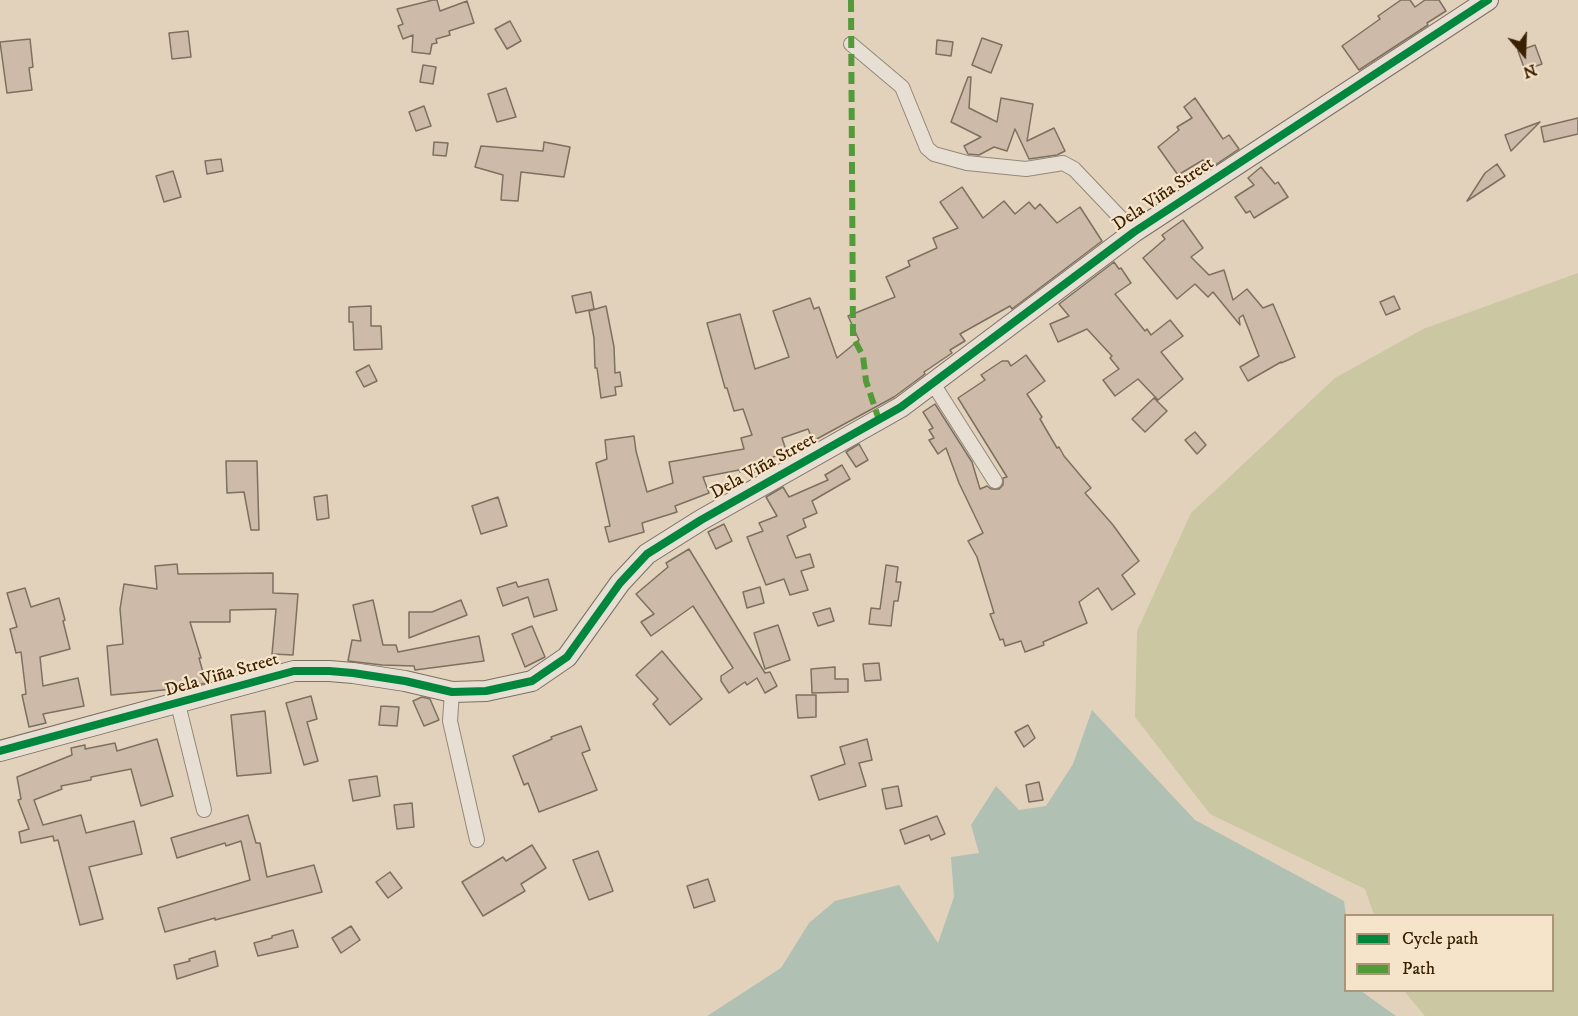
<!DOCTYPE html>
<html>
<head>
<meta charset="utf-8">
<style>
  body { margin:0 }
  #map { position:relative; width:1578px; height:1016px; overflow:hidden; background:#e2d2bc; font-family:"IM FELL DW Pica",serif }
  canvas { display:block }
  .legend { position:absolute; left:1344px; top:914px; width:210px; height:78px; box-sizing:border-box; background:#f6e4ca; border:2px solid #ab967a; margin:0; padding:8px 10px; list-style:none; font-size:18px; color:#3a2102 }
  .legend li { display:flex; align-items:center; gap:12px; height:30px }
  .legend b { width:30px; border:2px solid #ab967a }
  .north { position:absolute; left:1494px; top:24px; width:60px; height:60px; -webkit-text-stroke:4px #f6e4ca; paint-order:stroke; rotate:161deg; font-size:16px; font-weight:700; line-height:24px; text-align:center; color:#3a2102 }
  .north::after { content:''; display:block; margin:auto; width:21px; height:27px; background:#3a2102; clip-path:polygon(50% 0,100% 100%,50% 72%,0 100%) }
</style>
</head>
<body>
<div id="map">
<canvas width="1578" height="1016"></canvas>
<ul class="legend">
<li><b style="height:8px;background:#00873e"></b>Cycle path</li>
<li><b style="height:8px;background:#529b39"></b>Path</li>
</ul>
<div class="north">N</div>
</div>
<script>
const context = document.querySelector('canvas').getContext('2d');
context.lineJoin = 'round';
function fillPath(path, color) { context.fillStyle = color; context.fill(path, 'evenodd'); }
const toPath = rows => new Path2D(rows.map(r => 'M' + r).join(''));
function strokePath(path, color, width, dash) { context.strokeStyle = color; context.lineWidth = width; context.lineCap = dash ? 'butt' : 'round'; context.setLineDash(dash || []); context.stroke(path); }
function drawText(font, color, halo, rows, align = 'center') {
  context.font = font + ' "IM FELL DW Pica",serif'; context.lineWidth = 4.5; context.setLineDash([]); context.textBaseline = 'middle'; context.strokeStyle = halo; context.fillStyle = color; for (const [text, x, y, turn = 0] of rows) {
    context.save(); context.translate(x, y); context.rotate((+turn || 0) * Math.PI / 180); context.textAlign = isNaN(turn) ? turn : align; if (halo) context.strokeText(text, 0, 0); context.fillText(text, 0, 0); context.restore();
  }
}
const green = toPath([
  [1578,273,1578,1016,1425,1016,1404,991,1552,990,1552,916,1374,915,1365,889,1210,814,1135,717,1137,631,1191,513,1335,378,1423,329]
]);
const water = toPath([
  [1092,710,1195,820,1344,901,1346,915,1346,990,1361,991,1396,1016,707,1016,781,968,809,923,835,901,899,885,938,943,954,897,951,857,979,853,971,825,996,786,1019,810,1046,806,1073,764]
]);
const building = toPath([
  [433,0,437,0,440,11,467,1,474,23,449,31,450,35,436,39,437,43,432,44,430,54,412,52,413,35,403,39,398,26,403,24,397,9,433,0],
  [1401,0,1410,0,1415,7,1425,0,1439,0,1446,11,1427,23,1428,25,1359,70,1342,46,1380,19,1378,16,1401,0],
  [510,21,521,41,507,49,495,29,510,21],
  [188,31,191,57,172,59,169,33,188,31],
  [982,38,1002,45,991,73,972,65,982,38],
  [30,39,33,67,29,68,32,90,7,93,0,42,30,39],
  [937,40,953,42,951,56,936,54,937,40],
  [1535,45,1542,64,1525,70,1518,51,1535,45],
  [423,65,436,67,433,84,420,82,423,65],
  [968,77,971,77,969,108,997,122,1001,98,1033,104,1027,141,1054,128,1065,151,1057,155,1029,159,1015,129,1007,151,994,147,979,155,968,154,964,146,981,137,951,122,968,77],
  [506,88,516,117,497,122,488,94,506,88],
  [1195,98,1223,139,1229,135,1239,149,1209,169,1203,160,1178,175,1158,147,1179,130,1177,127,1192,118,1184,107,1195,98],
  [424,106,431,126,416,131,409,112,424,106],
  [1578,118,1578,134,1544,142,1541,127,1578,118],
  [1540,122,1511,151,1505,135,1540,122],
  [434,142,448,143,446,156,433,155,434,142],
  [544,142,570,147,564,177,521,172,518,201,501,200,503,175,475,167,481,146,543,151,544,142],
  [221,159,223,171,207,174,205,161,221,159],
  [1497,164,1505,176,1467,201,1485,173,1497,164],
  [1261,167,1275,184,1278,182,1288,197,1254,218,1250,211,1246,213,1235,197,1254,185,1248,178,1261,167],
  [173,171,181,197,164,202,156,176,173,171],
  [962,187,983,218,1004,201,1015,214,1029,202,1035,209,1040,204,1057,223,1080,207,1102,241,1012,309,1010,306,960,334,965,341,950,350,952,353,924,372,925,374,894,397,813,441,808,429,782,438,787,453,773,457,775,464,773,465,752,473,750,468,740,472,739,470,703,477,709,493,675,506,677,512,642,523,644,532,609,542,605,527,610,526,596,463,607,459,605,440,634,436,636,451,647,492,673,483,669,462,744,449,741,438,752,435,743,409,734,411,727,388,725,388,707,323,740,314,755,369,789,357,773,311,810,298,814,309,819,307,837,358,859,340,848,316,895,297,886,277,910,266,908,261,937,248,933,238,958,228,940,202,962,187],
  [1183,220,1203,248,1191,257,1209,275,1224,270,1233,300,1247,289,1263,308,1273,304,1295,357,1281,363,1281,362,1248,381,1240,367,1259,356,1243,315,1239,318,1240,325,1213,292,1208,297,1195,284,1177,299,1143,258,1165,239,1162,235,1183,220],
  [1114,262,1119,269,1121,268,1131,283,1115,294,1145,331,1147,329,1151,335,1170,320,1183,336,1161,352,1183,379,1158,400,1138,379,1115,396,1103,380,1119,369,1110,358,1112,356,1087,329,1058,342,1050,324,1069,316,1059,304,1114,262],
  [591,292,594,309,576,313,572,296,591,292],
  [1394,296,1400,309,1386,315,1380,302,1394,296],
  [371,306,371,326,381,326,382,349,354,350,353,322,349,322,349,307,371,306],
  [606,306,614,347,615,373,620,372,622,386,615,387,616,395,601,398,597,368,595,368,594,338,589,311,606,306],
  [1026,355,1045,381,1027,394,1042,417,1040,419,1057,448,1059,447,1064,456,1091,488,1085,493,1113,525,1139,561,1122,575,1135,594,1112,610,1098,588,1079,602,1087,623,1043,642,1044,645,1025,652,1021,641,1005,646,1003,639,1000,640,990,614,994,613,977,557,968,541,983,533,959,483,946,448,938,454,929,440,934,438,929,430,933,428,923,412,935,404,972,462,980,489,987,486,991,489,999,489,1003,485,1003,478,1007,477,958,398,985,380,981,375,1002,361,1008,361,1011,366,1026,355],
  [369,365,377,381,364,387,356,372,369,365],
  [1154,398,1167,411,1145,432,1132,419,1154,398],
  [1195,432,1206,445,1197,454,1185,440,1195,432],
  [859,444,868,460,856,467,846,452,859,444],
  [226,461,257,461,259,530,251,530,244,492,227,493,226,461],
  [842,465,850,479,812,501,817,513,803,519,806,527,787,536,796,558,810,554,814,567,801,571,808,590,790,595,784,579,766,585,747,537,763,531,759,523,777,516,766,497,783,487,789,497,828,480,825,475,842,465],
  [327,495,329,518,317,520,314,497,327,495],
  [498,497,507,526,481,534,472,506,498,497],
  [724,524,732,541,716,549,708,532,724,524],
  [689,549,765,673,770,672,777,686,765,693,757,678,747,685,745,682,729,693,721,681,721,676,733,668,693,606,651,636,641,622,654,614,636,594,668,567,666,563,689,549],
  [177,564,178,574,273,573,273,593,298,594,293,655,272,654,276,609,230,610,230,622,190,622,201,658,199,658,206,683,184,688,111,695,107,646,123,644,120,609,124,584,157,589,155,566,177,564],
  [886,565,898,567,896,582,901,582,898,601,894,601,891,626,869,624,871,608,880,609,886,565],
  [548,579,557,610,534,617,528,597,503,606,497,588,516,582,518,587,548,579],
  [760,587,764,603,747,608,743,592,760,587],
  [25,588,31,607,59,598,65,620,63,621,70,649,40,657,43,686,78,678,84,706,43,714,46,723,29,727,22,695,26,694,21,652,16,653,10,629,17,627,7,593,25,588],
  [373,600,383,645,396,645,398,652,479,636,484,661,415,670,414,666,382,665,348,661,352,640,361,641,353,605,373,600],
  [461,600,467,615,409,638,409,612,432,612,461,600],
  [830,608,834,621,818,626,813,613,830,608],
  [778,625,790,660,765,669,754,633,778,625],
  [532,626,545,657,525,667,512,634,532,626],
  [662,651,702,699,670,725,653,704,658,699,636,675,662,651],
  [879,663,881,680,865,681,863,664,879,663],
  [835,667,835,679,848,679,848,692,812,693,811,669,835,667],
  [796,695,816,695,816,717,798,718,796,695],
  [311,696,317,719,307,722,318,761,304,765,286,703,311,696],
  [422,697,430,699,439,720,424,726,413,701,422,697],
  [381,706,399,707,397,726,379,725,381,706],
  [265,711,271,773,237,776,231,715,265,711],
  [1028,725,1035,738,1024,747,1015,732,1028,725],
  [581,726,590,750,582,753,597,790,539,812,528,783,524,785,513,756,552,739,551,737,581,726],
  [157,739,173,796,141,806,131,769,91,777,91,780,61,786,62,789,34,800,43,825,81,815,86,833,134,821,142,854,89,867,103,919,80,925,58,840,54,841,53,836,21,843,19,832,29,829,18,800,21,799,17,777,72,755,71,748,85,745,85,749,115,743,117,751,157,739],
  [867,739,872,760,859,763,866,786,819,800,811,776,845,764,840,747,867,739],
  [377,776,380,796,353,801,349,780,377,776],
  [1039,782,1043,800,1029,802,1026,785,1039,782],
  [898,786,902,806,886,809,882,789,898,786],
  [412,803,414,827,397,829,394,805,412,803],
  [248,815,256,843,260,843,267,877,314,865,322,892,215,920,215,918,165,932,158,908,250,880,241,841,226,846,225,843,177,858,171,838,248,815],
  [937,816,945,834,931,840,929,835,905,844,900,830,937,816],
  [532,845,546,868,521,884,525,891,483,916,462,882,503,857,506,861,532,845],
  [598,851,613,891,589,900,573,860,598,851],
  [390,872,402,888,388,898,376,882,390,872],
  [708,879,715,901,694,908,687,886,708,879],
  [351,926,360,940,341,953,332,938,351,926],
  [293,930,298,947,258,956,254,943,272,938,272,936,293,930],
  [215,951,218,966,177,979,174,965,190,961,189,959,215,951]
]);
const street = toPath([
  [851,44,902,87,927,148,934,154,967,163,1026,169,1063,163,1074,169,1134,232],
  [932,382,995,481],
  [452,692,450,721,477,840],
  [178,704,204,810]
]);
const secondary = toPath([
  [0,751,294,671,329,671,353,673,405,681,452,692,486,691,532,681,567,657,620,583,647,554,701,520,901,407,1134,232,1488,0]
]);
const quiet = toPath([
  [851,0,853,337,863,356,866,381,879,420]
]);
const cycleway = toPath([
  [0,751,294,671,329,671,353,673,405,681,452,692,486,691,532,681,567,657,620,583,647,554,701,520,901,407,1134,232,1488,0]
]);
const streetNames = [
  ["Dela Viña Street",1164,195,-34],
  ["Dela Viña Street",764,467,-29],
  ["Dela Viña Street",222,676,-16]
];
fillPath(green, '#cac7a2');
fillPath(water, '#b0c0b2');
fillPath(building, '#cdbaa9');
strokePath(building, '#7c7060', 1.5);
strokePath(street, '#948878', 16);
strokePath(secondary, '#7c7060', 22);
strokePath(street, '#e7dfd4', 14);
strokePath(secondary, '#e7dfd4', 20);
strokePath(quiet, '#529b39', 6, [12, 6]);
strokePath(cycleway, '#00873e', 8);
drawText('18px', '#3a2102', '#f6e4ca', streetNames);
</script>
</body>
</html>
